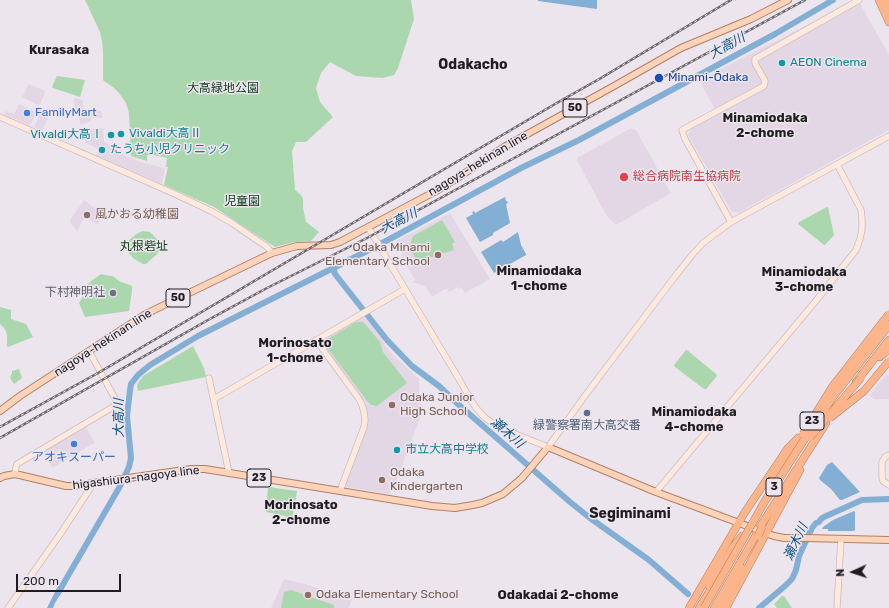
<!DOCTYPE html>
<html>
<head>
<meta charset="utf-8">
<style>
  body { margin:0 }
  #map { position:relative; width:889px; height:608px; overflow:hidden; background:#ede5ee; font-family:Rubik,sans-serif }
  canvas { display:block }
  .north { position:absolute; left:833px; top:552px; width:40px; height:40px; -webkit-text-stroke:3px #ede5ee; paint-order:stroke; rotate:267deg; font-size:11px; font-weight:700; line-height:16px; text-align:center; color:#201d20 }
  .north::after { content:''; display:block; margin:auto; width:14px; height:18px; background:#201d20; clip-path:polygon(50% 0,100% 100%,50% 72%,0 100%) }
  .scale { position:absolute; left:16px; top:574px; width:105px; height:18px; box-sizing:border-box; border:2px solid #201d20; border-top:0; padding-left:5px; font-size:12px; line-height:14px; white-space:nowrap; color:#201d20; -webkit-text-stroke:3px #ede5ee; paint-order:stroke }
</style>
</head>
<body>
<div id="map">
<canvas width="889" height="608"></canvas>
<div class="north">N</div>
<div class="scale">200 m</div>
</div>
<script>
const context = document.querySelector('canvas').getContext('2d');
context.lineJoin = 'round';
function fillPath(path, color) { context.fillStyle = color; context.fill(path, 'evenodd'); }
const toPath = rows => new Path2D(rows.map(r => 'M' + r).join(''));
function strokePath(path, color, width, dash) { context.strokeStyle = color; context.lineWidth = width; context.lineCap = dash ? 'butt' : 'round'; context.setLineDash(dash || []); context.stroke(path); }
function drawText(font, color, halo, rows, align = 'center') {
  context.font = font + ' Rubik,"Noto Sans JP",sans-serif'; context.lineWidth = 3; context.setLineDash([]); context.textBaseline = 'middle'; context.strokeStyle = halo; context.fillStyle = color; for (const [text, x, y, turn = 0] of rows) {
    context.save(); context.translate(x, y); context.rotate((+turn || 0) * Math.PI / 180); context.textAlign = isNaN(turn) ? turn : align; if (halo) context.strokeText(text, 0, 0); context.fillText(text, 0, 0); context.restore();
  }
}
const built = toPath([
  [856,0,858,0,889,55,889,130,738,213,731,211,688,135,691,129,717,113,699,80],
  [29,84,45,91,45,93,39,106,22,97],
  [75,98,83,100,83,109,91,111,101,111,103,118,91,118,91,121,81,125,74,105,74,100],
  [19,104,36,112,31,124,29,125,4,114,6,111,14,114],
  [41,112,49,116,42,131,34,127],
  [103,128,104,141,115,149,126,156,141,162,164,168,165,169,162,184,96,155,99,149,86,143,83,132,92,129],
  [631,128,636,130,671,193,616,225,606,215,577,160,578,157,590,151],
  [84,200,102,214,98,224,96,224,85,217,77,231,72,225,70,220],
  [450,213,490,279,465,293,462,288,459,289,458,287,449,292,447,288,432,297,425,286,412,282,415,280,401,256,403,253,396,241],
  [363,316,382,338,385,346,394,356,419,379,420,418,394,487,390,494,346,487,345,486,366,427,368,416,367,412,365,403,362,399,321,342,321,341],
  [887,374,889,376,889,399,874,399,870,395],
  [84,426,86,427,94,441,94,443,54,467,52,467,43,452,44,450],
  [284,579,305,584,352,599,350,606,348,608,271,608]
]);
const green = toPath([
  [85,0,411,0,414,19,398,68,394,75,383,78,356,76,330,62,321,73,316,88,320,102,333,117,306,142,296,142,292,151,295,190,301,195,303,199,303,208,306,222,319,232,311,241,294,242,275,247,214,207,164,185,168,167,166,167,167,158,154,155,147,155,147,161,131,156,129,113,126,103,119,93,114,88,104,81,103,80,103,52,102,41,100,32],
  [57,76,85,80,80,97,53,88,52,87,56,78],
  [827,207,828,207,834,235,825,245,824,245,798,224,799,222],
  [442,220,455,242,452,244,454,250,441,254,418,262,409,248,413,236],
  [142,231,150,232,157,239,160,246,159,251,156,255,146,264,143,264,133,258,126,250,125,247,127,242,135,235],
  [101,274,110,276,113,276,119,281,132,286,132,291,129,311,85,317,79,303,86,291,87,285,91,281],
  [0,307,11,310,11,319,26,324,33,337,8,347,7,346,7,335,5,329,0,324],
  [356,322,363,322,366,325,380,342,383,352,407,383,377,406,371,405,367,401,326,346,328,339],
  [193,346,204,368,206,377,138,391,137,386,138,383,143,376],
  [686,350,687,350,716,374,717,376,706,389,704,389,675,367,674,365],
  [19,369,22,378,14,384,10,378,12,373,12,371],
  [268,487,297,491,292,521,285,516,266,512],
  [291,590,334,605,334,608,281,608,284,592],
  [782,596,784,596,792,608,777,608,774,604]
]);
const water = toPath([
  [538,0,597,0,597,9,538,1],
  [505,197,506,201,507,201,508,203,506,204,510,223,493,233,493,235,480,242,466,218,473,214,472,212,474,211,475,213],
  [518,232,521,245,526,254,526,255,494,273,481,252,501,240,503,242],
  [832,462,833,463,860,492,842,500,840,500,831,489,820,480,819,478,827,465],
  [854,511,855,512,855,530,854,531,828,531,828,529,822,529,823,527,833,520],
  [59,584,64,588,55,603,53,608,47,608]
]);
const river = toPath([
  [333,268,335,274,387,340,412,366,439,386,459,405,570,502,590,518,649,560,688,594],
  [58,593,119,488,129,467,131,458,127,416,130,390,131,384,138,375,150,365,198,336,375,247,521,168,579,140,775,34,833,0],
  [759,608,785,586,792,579,796,570,799,556,812,528,816,523,819,522,821,519,824,517,862,500,889,499]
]);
const secondary = toPath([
  [0,117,175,194,211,211,232,223,261,243,266,246,272,253],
  [731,222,685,139,682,130,764,86,765,81,755,63,755,59,859,0],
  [368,227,459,379,472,402,477,409,484,417,500,428,548,447,587,393,673,279,692,255,703,243,731,222,889,136],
  [316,340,359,399,362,405,364,412,365,420,364,427,340,491],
  [209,378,229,473],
  [214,399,405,289],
  [889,455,885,457,882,462,882,477,883,481,889,485],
  [15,474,16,467,17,464,118,404,89,351],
  [656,492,815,302,856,250,860,239,862,229,862,219,861,210,837,164],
  [8,608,61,533,93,484],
  [837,608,841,539]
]);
const primary = toPath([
  [0,411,20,396,144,315,160,307,272,253,297,246,331,245,340,242,436,191,459,177,504,147,614,86,681,48,751,19,788,0],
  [0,478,4,476,15,474,66,486,73,486,191,469,205,469,432,506,455,508,473,505,482,503,503,494,522,478,548,447,656,492,774,536,784,538,805,538,889,540]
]);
const highway = toPath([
  [879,0,889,22],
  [885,0,889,10],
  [880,357,889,349],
  [856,382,889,340],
  [773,483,807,429],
  [760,527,826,423],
  [709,586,733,547,742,536],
  [689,608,745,512,788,448,798,438],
  [699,608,714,584],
  [714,608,756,535],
  [721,608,742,568],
  [726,608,800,470]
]);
const rail = toPath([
  [0,427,98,373,555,104,601,78,731,0],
  [0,438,208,320,267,288,367,238,805,0]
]);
const highwayBridge = toPath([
  [830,418,864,391,889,361],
  [803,434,832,387,889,314],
  [810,437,861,378],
  [758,536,762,527],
  [704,608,765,501,802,443,833,397,889,325]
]);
const markers = [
  [782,63,4,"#0f9aa8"],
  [659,78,5,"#1a4fb4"],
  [27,113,4,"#3f7fe0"],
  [121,134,4,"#0f9aa8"],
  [111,135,4,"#0f9aa8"],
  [102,150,4,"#0f9aa8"],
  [624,177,5,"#e0444e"],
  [87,215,4,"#8d6e63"],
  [438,255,4,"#8d6e63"],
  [113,293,4,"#6b7280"],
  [392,405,4,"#8d6e63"],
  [587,413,4,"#5c6f8a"],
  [74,444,4,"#3f7fe0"],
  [397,450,4,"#0f9aa8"],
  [382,480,4,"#8d6e63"],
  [308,595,4,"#8d6e63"]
];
const shields = [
  [575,108,24],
  [178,298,24],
  [812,421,24],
  [259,478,24],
  [774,487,16]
];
const shieldNames = [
  ["50",575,108],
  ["50",178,298],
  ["23",812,421],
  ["23",259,478],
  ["3",774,487]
];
const cultureNames = [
  ["AEON Cinema",790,63],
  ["Vivaldi大高Ⅱ",129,134],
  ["Vivaldi大高Ⅰ",103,135,"right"],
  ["たうち小児クリニック",110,150],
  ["市立大高中学校",405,450]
];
const transitNames = [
  ["Minami-Ōdaka",668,78]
];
const parkNames = [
  ["大高緑地公園",223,89],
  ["児童園",242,202],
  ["丸根砦址",144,247]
];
const shopNames = [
  ["FamilyMart",35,113],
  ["アオキスーパー",74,458,"center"]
];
const streetNames = [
  ["nagoya-hekinan line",478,164,-31],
  ["nagoya-hekinan line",103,343,-33],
  ["higashiura-nagoya line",136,478,-7]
];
const healthNames = [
  ["総合病院南生協病院",633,177]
];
const educationNames = [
  ["風かおる幼稚園",95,215],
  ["Odaka Minami",430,248,"right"],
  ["Elementary School",430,262,"right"],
  ["Odaka Junior",400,398],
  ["High School",400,412],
  ["Odaka",390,473],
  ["Kindergarten",390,487],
  ["Odaka Elementary School",316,595]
];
const worshipNames = [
  ["下村神明社",105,293]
];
const serviceNames = [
  ["緑警察署南大高交番",587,426]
];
const waterNames = [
  ["大高川",727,46,-29],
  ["大高川",399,221,-27],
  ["大高川",119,418,-90],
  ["瀬木川",507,433,41],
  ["瀬木川",796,542,-65]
];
const neighbourhoodNames = [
  ["Kurasaka",59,50],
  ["Minamiodaka",765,118],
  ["2-chome",765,133],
  ["Minamiodaka",539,271],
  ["1-chome",539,286],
  ["Minamiodaka",804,272],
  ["3-chome",804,287],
  ["Morinosato",295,343],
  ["1-chome",295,358],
  ["Minamiodaka",694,412],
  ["4-chome",694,427],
  ["Morinosato",301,505],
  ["2-chome",301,520],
  ["Odakadai 2-chome",558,595]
];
const quarterNames = [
  ["Odakacho",473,65],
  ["Segiminami",630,514]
];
fillPath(built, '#e4d7e5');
fillPath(green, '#abd7ae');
fillPath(water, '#84afd5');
strokePath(river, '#84afd5', 6);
strokePath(secondary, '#c5bdc6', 7);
strokePath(primary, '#af8066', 8);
strokePath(highway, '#af8066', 8);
strokePath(secondary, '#fee9dc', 5.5);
strokePath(primary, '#fdd3b9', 6);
strokePath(highway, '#fcb58b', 7);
strokePath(rail, '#6a666b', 2.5);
strokePath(rail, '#ede5ee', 1, [3]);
strokePath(highwayBridge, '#af8066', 8, []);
strokePath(highwayBridge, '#fcb58b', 7);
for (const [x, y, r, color] of markers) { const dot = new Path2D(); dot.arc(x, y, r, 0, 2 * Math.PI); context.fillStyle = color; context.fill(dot); strokePath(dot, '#ede5ee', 1.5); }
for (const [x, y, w] of shields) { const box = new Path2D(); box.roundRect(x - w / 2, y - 9, w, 18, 3); context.fillStyle = '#ede5ee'; context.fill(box); strokePath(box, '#201d20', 1); }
drawText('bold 11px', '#201d20', null, shieldNames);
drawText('12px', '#0d838f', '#ede5ee', cultureNames, 'left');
drawText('12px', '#164399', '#ede5ee', transitNames, 'left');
drawText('12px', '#11411b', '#ede5ee', parkNames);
drawText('12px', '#366cbe', '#ede5ee', shopNames, 'left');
drawText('12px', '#201d20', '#ede5ee', streetNames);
drawText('12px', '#be3a42', '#ede5ee', healthNames, 'left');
drawText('12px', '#785e54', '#ede5ee', educationNames, 'left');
drawText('12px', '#5b616d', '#ede5ee', worshipNames, 'right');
drawText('12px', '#4e5e75', '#ede5ee', serviceNames);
drawText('italic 13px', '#0b5182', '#ede5ee', waterNames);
drawText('bold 13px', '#201d20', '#ede5ee', neighbourhoodNames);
drawText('bold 14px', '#201d20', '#ede5ee', quarterNames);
</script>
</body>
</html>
